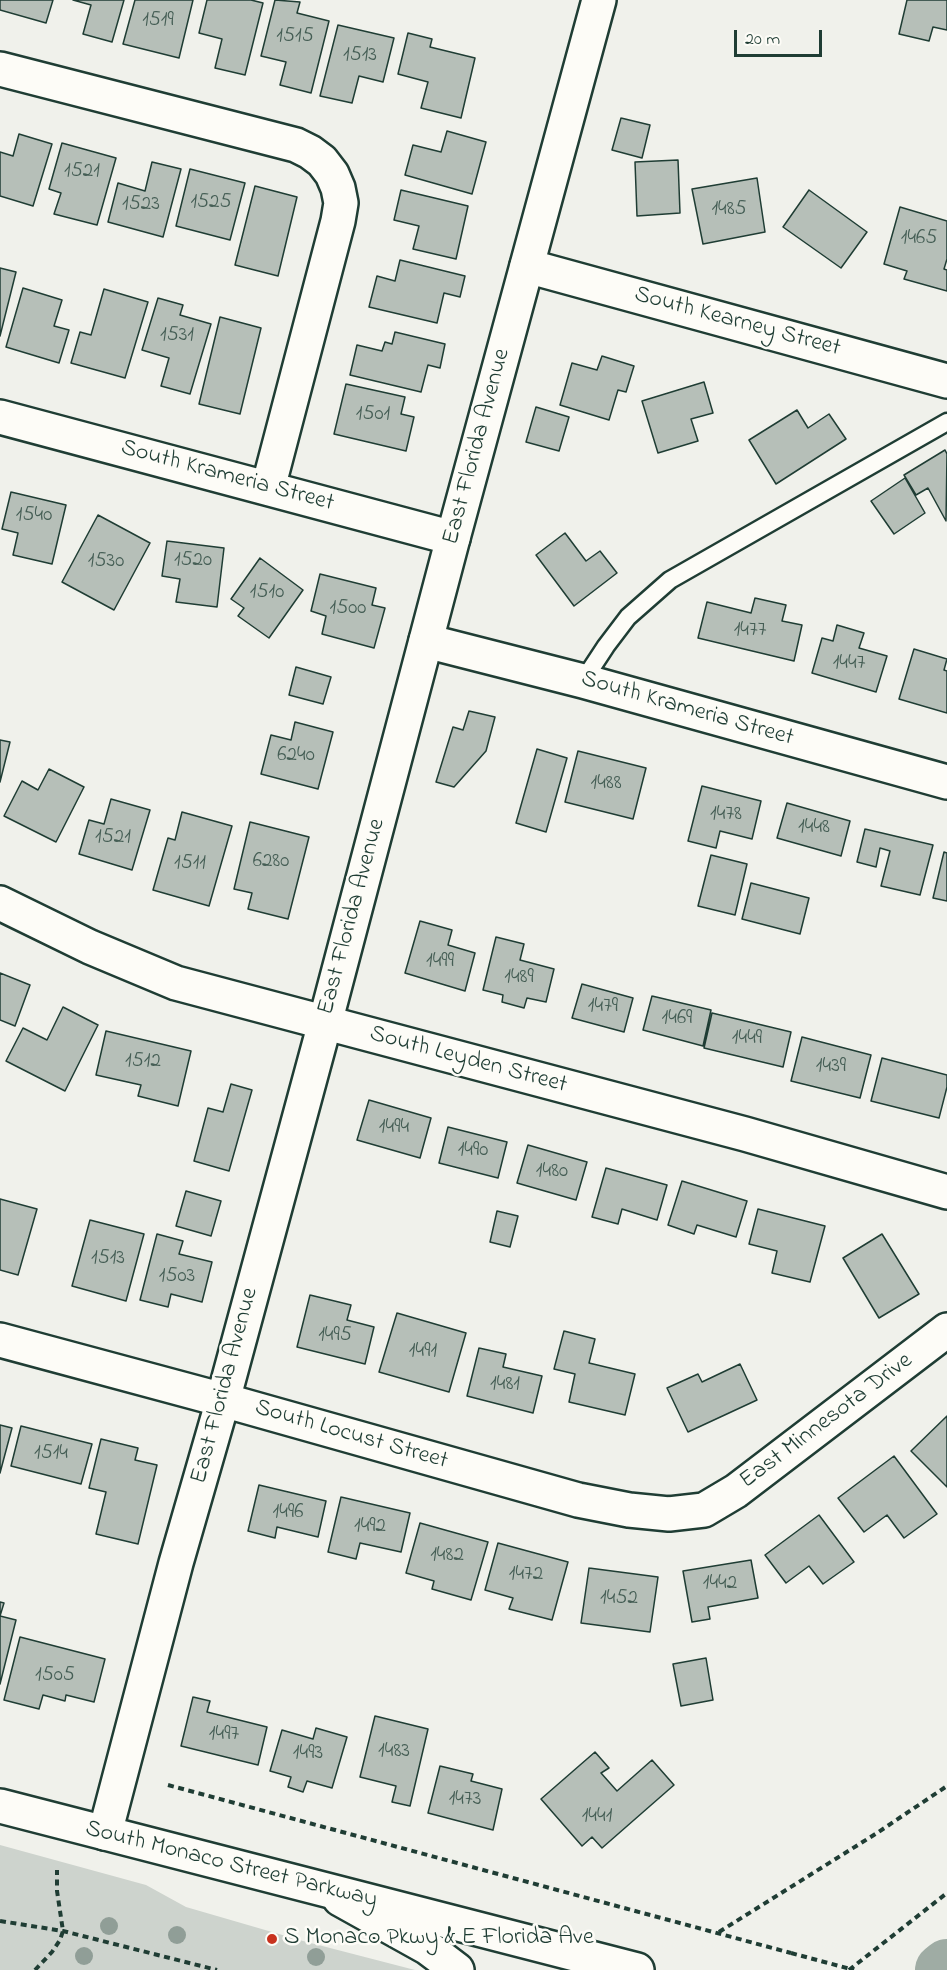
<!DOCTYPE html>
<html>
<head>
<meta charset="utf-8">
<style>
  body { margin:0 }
  #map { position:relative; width:947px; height:1970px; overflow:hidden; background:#f0f1eb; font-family:"Indie Flower",sans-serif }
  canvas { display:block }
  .scale { position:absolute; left:734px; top:30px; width:88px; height:27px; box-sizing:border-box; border:3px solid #1f3d34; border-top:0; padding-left:8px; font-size:18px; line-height:21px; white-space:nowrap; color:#1f3d34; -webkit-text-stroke:4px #fdfcf7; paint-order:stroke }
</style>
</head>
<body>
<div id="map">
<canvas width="947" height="1970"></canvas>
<div class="scale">20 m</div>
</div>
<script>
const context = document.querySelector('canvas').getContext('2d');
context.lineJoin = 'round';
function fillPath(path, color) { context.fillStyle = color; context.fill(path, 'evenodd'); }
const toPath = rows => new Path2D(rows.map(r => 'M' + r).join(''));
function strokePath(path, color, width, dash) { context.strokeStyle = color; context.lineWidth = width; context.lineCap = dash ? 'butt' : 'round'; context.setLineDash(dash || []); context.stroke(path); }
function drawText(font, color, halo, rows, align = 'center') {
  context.font = font + ' "Indie Flower",sans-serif'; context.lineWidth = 5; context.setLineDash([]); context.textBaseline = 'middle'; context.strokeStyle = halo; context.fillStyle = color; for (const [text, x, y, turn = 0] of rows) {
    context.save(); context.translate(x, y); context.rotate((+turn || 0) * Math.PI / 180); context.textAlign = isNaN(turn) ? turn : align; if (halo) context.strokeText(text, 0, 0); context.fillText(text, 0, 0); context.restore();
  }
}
const green = toPath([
  [0,1845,146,1885,186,1907,303,1941,415,1970,0,1970]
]);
const river = toPath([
  [942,1970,947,1966]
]);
const building = toPath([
  [0,0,53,0,46,23,0,10,0,0],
  [73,0,124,0,112,42,83,34,91,5,73,0],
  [135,0,193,0,179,58,123,44,135,0],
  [207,0,251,0,263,3,245,75,215,68,222,39,199,33,207,0],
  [275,0,300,2,297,13,329,21,311,93,280,85,286,62,261,56,275,0],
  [907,0,947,0,947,30,933,27,929,41,899,34,907,0],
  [338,25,394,38,383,82,359,76,352,103,320,96,338,25],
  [408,33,432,39,430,47,475,58,461,118,421,108,428,82,398,74,408,33],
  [621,118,650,125,642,158,612,150,621,118],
  [447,131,486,142,472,194,405,175,413,145,441,152,447,131],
  [19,134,52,144,33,206,0,196,0,152,13,156,19,134],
  [62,143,116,158,97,225,54,214,61,193,49,189,62,143],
  [678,160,680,213,637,216,635,162,678,160],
  [152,162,181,169,163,237,108,222,118,183,145,191,152,162],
  [190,169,245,183,230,240,176,226,190,169],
  [757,178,765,232,703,244,692,189,757,178],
  [255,186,297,197,278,276,235,265,255,186],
  [401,190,468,206,456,259,413,249,419,226,394,220,401,190],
  [809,190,867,232,841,268,783,227,809,190],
  [900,207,947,221,947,259,944,269,947,270,947,291,904,279,907,271,884,264,900,207],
  [400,260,465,276,460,297,444,293,437,323,369,307,377,276,395,281,400,260],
  [0,268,16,272,0,336,0,268],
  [23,288,62,300,54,326,69,330,59,363,6,347,23,288],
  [104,289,148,302,125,378,71,363,80,332,91,335,104,289],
  [158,298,183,305,180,315,211,324,190,394,161,386,169,358,142,350,158,298],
  [220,317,261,328,240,414,199,404,220,317],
  [395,332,445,344,440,368,428,365,421,392,350,375,357,345,382,351,385,342,392,344,395,332],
  [602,356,634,366,626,392,618,390,609,420,560,405,572,363,597,370,602,356],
  [704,382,713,413,691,419,698,441,658,453,642,401,704,382],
  [346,384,405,397,401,414,414,417,406,451,334,434,346,384],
  [536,407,569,417,559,451,526,442,536,407],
  [797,410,808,428,829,414,846,439,776,484,749,440,797,410],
  [945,450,947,454,946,521,928,488,916,495,904,475,945,450],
  [905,478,925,513,894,534,871,501,905,478],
  [11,492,66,505,52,564,13,555,18,533,2,529,11,492],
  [98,515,150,543,114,610,62,582,98,515],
  [565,533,586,561,600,551,617,573,574,606,536,555,565,533],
  [167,541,224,548,217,607,176,602,180,579,162,576,167,541],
  [260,558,303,590,269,638,238,616,244,608,231,599,260,558],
  [320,574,376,588,372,605,385,608,374,648,322,634,326,616,311,611,320,574],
  [755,598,786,605,782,621,802,625,794,661,698,638,707,602,751,613,755,598],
  [837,625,864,633,859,648,887,656,876,692,812,673,822,638,833,641,837,625],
  [914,649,947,659,944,670,947,671,947,713,899,699,914,649],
  [296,667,331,677,323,704,289,695,296,667],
  [469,711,495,717,486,751,454,787,436,782,453,727,463,730,469,711],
  [295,722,333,732,318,789,261,774,271,735,291,740,295,722],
  [0,740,10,742,0,782,0,740],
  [537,749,567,758,546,832,516,823,537,749],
  [578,751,646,768,633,819,565,802,578,751],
  [49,769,84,787,56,842,4,816,22,781,38,790,49,769],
  [702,786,761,801,752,839,720,831,716,848,688,841,702,786],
  [111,799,150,810,132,870,79,854,89,820,104,824,111,799],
  [787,803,850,821,841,856,777,838,787,803],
  [182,812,232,826,209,906,153,890,168,838,175,840,182,812],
  [250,822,309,837,288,919,248,909,252,893,234,889,250,822],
  [865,829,933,845,920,895,881,886,890,851,880,848,876,867,857,862,865,829],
  [944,852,947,853,947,901,933,898,944,852],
  [711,855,747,864,735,915,698,906,711,855],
  [751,883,809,898,800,934,742,919,751,883],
  [420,921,452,930,448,945,475,953,465,991,405,973,420,921],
  [496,937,524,944,520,960,554,969,546,1002,527,998,524,1008,502,1002,503,995,483,990,496,937],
  [0,973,30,985,15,1026,0,1020,0,973],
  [582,984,633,998,624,1032,572,1018,582,984],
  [652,996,711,1010,703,1046,643,1030,652,996],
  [63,1007,98,1025,65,1091,6,1061,23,1028,47,1040,63,1007],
  [712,1013,791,1032,783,1067,704,1048,712,1013],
  [106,1031,191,1051,178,1106,138,1096,141,1085,96,1075,106,1031],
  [802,1037,871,1055,860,1098,791,1081,802,1037],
  [882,1058,947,1075,947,1087,939,1118,871,1101,882,1058],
  [231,1084,252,1090,229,1171,194,1161,208,1108,223,1112,231,1084],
  [369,1100,431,1118,420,1158,357,1140,369,1100],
  [448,1127,507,1142,498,1178,439,1163,448,1127],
  [528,1145,587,1162,576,1200,517,1183,528,1145],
  [606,1168,667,1185,657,1220,622,1209,618,1224,592,1217,606,1168],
  [682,1181,747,1201,736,1237,697,1225,694,1234,668,1225,682,1181],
  [186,1191,221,1201,211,1236,176,1226,186,1191],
  [0,1199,37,1209,18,1275,0,1270,0,1199],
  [758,1209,825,1226,810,1282,772,1273,777,1251,749,1244,758,1209],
  [497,1211,518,1216,510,1247,490,1242,497,1211],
  [90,1220,144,1234,126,1301,72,1286,90,1220],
  [157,1234,183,1241,179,1254,212,1262,202,1302,171,1294,168,1307,140,1300,157,1234],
  [882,1234,919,1294,879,1318,843,1258,882,1234],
  [310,1295,351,1305,347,1320,374,1327,365,1364,297,1347,310,1295],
  [397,1313,466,1333,449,1392,379,1372,397,1313],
  [564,1331,595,1339,589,1363,635,1374,625,1415,569,1402,575,1374,554,1369,564,1331],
  [479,1348,506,1354,503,1367,542,1376,533,1413,467,1396,479,1348],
  [740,1364,757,1400,688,1432,667,1388,698,1374,702,1382,740,1364],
  [947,1416,947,1487,911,1451,947,1416],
  [0,1425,12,1428,0,1473,0,1425],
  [21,1426,92,1444,81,1484,11,1466,21,1426],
  [101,1439,138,1448,135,1460,157,1465,138,1544,96,1534,106,1492,89,1488,101,1439],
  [894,1456,937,1514,904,1538,887,1515,864,1532,838,1498,894,1456],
  [259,1485,326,1501,318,1537,277,1527,275,1538,248,1531,259,1485],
  [341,1497,410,1513,401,1552,360,1543,356,1559,328,1552,341,1497],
  [819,1515,854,1562,823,1584,809,1566,786,1583,765,1555,819,1515],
  [420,1523,488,1542,471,1600,432,1589,434,1581,406,1573,420,1523],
  [498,1543,568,1562,552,1620,509,1609,513,1598,485,1590,498,1543],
  [751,1560,758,1598,708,1607,710,1619,692,1622,683,1571,751,1560],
  [589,1568,658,1577,650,1632,581,1623,589,1568],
  [0,1602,4,1603,0,1616,16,1620,0,1684,0,1602],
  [20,1637,105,1659,94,1702,66,1695,65,1701,43,1695,39,1709,4,1700,20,1637],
  [706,1658,713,1700,681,1706,673,1664,706,1658],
  [193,1697,210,1701,207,1712,267,1727,258,1765,181,1746,193,1697],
  [375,1716,428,1729,410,1806,392,1802,396,1786,360,1777,375,1716],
  [316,1728,347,1737,332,1788,307,1781,303,1792,288,1787,291,1777,270,1771,282,1730,313,1739,316,1728],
  [595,1752,609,1768,601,1773,617,1791,652,1760,674,1785,602,1848,592,1837,582,1846,541,1799,595,1752],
  [440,1766,473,1774,471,1781,502,1789,493,1830,428,1813,440,1766]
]);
const path = toPath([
  [168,1785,791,1953],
  [0,1921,63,1931,217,1970],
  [719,1932,877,1833,947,1786],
  [35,1970,52,1952,60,1940,63,1931,57,1891,57,1870],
  [849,1970,947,1893]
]);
const lane = toPath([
  [583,681,606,646,628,617,670,580,947,422]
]);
const street = toPath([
  [0,69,296,145,310,152,322,161,332,174,338,188,341,203,338,221,268,488],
  [527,266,947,381],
  [0,417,453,538],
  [426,641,583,681,947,782],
  [0,903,90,947,176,983,745,1134,947,1192],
  [0,1340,223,1400,578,1500,629,1510,669,1514,704,1510,736,1491,947,1330]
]);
const secondary = toPath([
  [105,1833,176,1563,223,1400,325,1023,453,538,599,0],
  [340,1899,428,1948,457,1970]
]);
const primary = toPath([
  [0,1806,637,1970]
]);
const pathBridge = toPath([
  [791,1953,854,1970]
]);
const trees = [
  [109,1926],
  [177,1935],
  [84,1956],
  [316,1957]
];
const markers = [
  [272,1939,6,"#c8321e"]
];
const numberNames = [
  ["1519",158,22],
  ["1515",295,38],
  ["1513",360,57],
  ["1521",82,173],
  ["1525",211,204],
  ["1523",141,206],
  ["1485",729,211],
  ["1465",919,240],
  ["1531",177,337],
  ["1501",373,416],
  ["1540",34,517],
  ["1520",193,562],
  ["1530",106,563],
  ["1510",267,594],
  ["1500",348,610],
  ["1477",750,632],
  ["1447",849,665],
  ["6240",296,757],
  ["1488",606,785],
  ["1478",726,816],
  ["1448",814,829],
  ["1521",113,839],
  ["6280",271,863],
  ["1511",190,865],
  ["1499",440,963],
  ["1489",519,979],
  ["1479",603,1008],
  ["1469",677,1020],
  ["1449",747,1040],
  ["1512",143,1063],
  ["1439",831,1068],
  ["1494",394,1129],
  ["1490",473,1152],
  ["1480",552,1173],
  ["1513",108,1260],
  ["1503",177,1278],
  ["1495",335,1337],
  ["1491",423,1353],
  ["1481",505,1386],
  ["1514",51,1455],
  ["1496",288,1514],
  ["1492",370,1528],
  ["1482",447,1557],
  ["1472",526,1576],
  ["1442",720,1585],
  ["1452",619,1600],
  ["1505",55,1677],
  ["1497",224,1736],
  ["1483",394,1753],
  ["1493",308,1755],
  ["1473",465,1801],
  ["1441",597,1818]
];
const streetNames = [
  ["South Kearney Street",737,323,15],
  ["East Florida Avenue",478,447,-75],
  ["South Krameria Street",227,477,15],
  ["South Krameria Street",687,710,16],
  ["East Florida Avenue",353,917,-75],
  ["South Leyden Street",468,1061,15],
  ["East Florida Avenue",226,1386,-75],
  ["East Minnesota Drive",827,1422,-37],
  ["South Locust Street",351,1436,16],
  ["South Monaco Street Parkway",231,1866,14]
];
const poiNames = [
  ["S Monaco Pkwy & E Florida Ave",284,1939]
];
fillPath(green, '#cdd3cd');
strokePath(river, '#9faca4', 54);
fillPath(building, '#b6bfb8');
strokePath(building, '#1f3d34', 1.5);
strokePath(lane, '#1f3d34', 21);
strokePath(street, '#1f3d34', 38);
strokePath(secondary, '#1f3d34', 38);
strokePath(primary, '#1f3d34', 38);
strokePath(path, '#1f3d34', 4, [6, 4.5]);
strokePath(lane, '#fdfcf7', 16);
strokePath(street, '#fdfcf7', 33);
strokePath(secondary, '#fdfcf7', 33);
strokePath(primary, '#fdfcf7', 33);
strokePath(pathBridge, '#1f3d34', 4, [6, 4.5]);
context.fillStyle = '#909e97';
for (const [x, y] of trees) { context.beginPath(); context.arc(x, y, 9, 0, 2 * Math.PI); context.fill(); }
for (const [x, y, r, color] of markers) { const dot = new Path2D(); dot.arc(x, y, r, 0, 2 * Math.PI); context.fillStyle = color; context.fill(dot); strokePath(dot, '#fdfcf7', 2); }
drawText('21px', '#455e55', null, numberNames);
drawText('24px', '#1f3d34', '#fdfcf7', streetNames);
drawText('24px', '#1f3d34', '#fdfcf7', poiNames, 'left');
</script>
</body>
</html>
